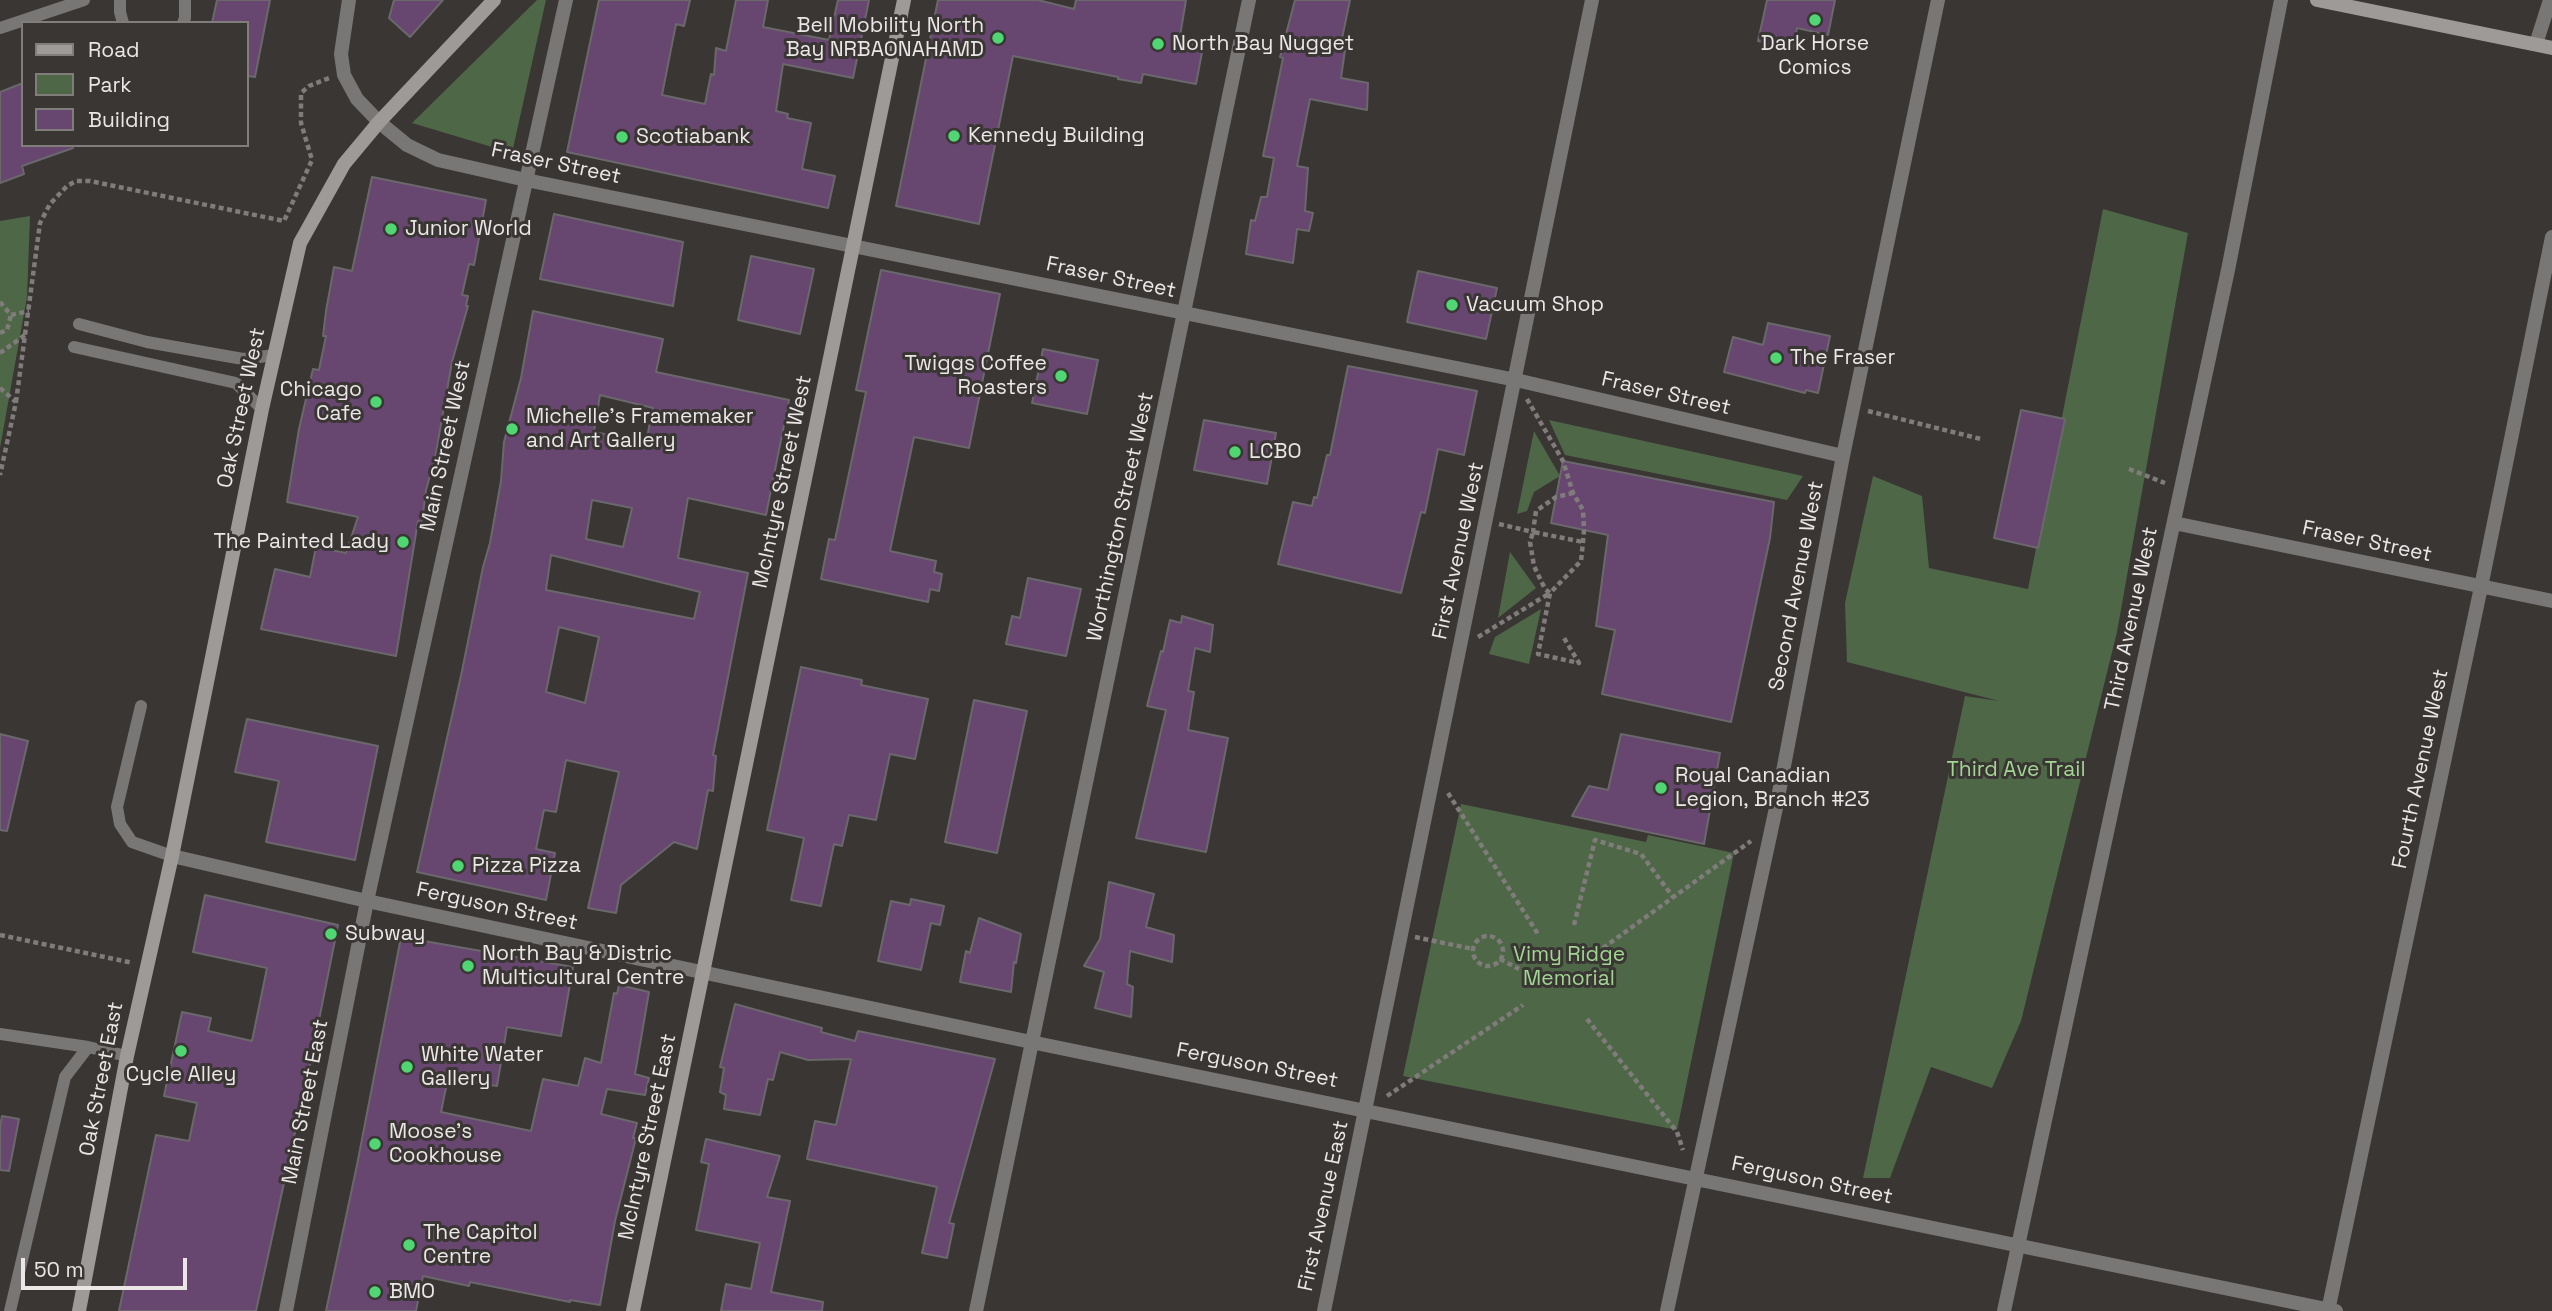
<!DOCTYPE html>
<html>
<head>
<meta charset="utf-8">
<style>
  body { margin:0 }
  #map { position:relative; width:2552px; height:1311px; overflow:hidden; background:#3a3634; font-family:"Space Grotesk",sans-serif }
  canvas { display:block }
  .legend { position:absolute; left:21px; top:21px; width:228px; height:126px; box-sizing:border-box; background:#3a3634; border:2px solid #807d7b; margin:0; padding:9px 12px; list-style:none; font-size:21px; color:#eae7e6 }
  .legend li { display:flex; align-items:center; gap:14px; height:35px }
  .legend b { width:35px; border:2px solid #807d7b }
  .scale { position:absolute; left:21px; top:1258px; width:166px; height:32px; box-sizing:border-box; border:4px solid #eae7e6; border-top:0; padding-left:9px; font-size:21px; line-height:24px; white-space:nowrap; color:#eae7e6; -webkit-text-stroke:5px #3a3634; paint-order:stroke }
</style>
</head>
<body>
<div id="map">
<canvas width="2552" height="1311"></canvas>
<ul class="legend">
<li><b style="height:9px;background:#9d9a98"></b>Road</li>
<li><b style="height:19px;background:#4e6746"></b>Park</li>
<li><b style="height:19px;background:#674670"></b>Building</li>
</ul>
<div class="scale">50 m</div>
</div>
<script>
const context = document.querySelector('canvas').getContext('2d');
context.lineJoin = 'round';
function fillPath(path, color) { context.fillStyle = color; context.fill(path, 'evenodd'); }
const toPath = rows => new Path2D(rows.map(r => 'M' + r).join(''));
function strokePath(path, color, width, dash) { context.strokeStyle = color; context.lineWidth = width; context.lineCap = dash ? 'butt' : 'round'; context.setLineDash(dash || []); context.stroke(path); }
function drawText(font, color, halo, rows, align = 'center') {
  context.font = font + ' "Space Grotesk",sans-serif'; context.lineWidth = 6; context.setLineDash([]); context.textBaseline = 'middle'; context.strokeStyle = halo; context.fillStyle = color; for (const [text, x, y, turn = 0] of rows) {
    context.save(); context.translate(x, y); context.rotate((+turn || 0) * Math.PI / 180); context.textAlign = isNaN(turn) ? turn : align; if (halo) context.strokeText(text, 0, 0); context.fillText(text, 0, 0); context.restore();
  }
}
const green = toPath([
  [537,0,546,0,512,153,412,123],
  [2103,209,2188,233,2117,632,2021,1021,1992,1088,1931,1067,1890,1178,1863,1178,1965,696,1999,701,1847,662,1845,603,1873,476,1922,496,1929,568,2028,589],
  [30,216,27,297,0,448,0,221],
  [1549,420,1803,476,1787,500,1565,455],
  [1534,431,1560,476,1534,492,1527,511,1517,514],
  [1510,552,1536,588,1498,618],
  [1541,609,1529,664,1489,654,1495,637],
  [1461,804,1646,842,1648,835,1734,853,1677,1130,1403,1076]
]);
const building = toPath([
  [217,0,270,0,255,77,247,76,247,23,212,23,217,0],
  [394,0,443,0,410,37,389,18,394,0],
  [599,0,690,0,684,26,676,24,662,95,705,104,711,74,714,75,716,48,726,51,736,0,768,0,763,27,829,40,838,0,869,0,853,78,783,64,776,111,788,114,787,118,811,123,802,169,835,176,828,208,567,152,599,0],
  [938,0,1038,0,1074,9,1076,0,1186,0,1179,42,1203,47,1196,84,1143,74,1141,83,1118,79,1118,77,1013,56,979,224,896,206,938,0],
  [1295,0,1350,0,1340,48,1345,50,1341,78,1368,83,1367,110,1310,99,1297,166,1308,168,1305,211,1313,213,1309,231,1297,229,1293,263,1246,254,1251,220,1255,221,1261,197,1267,197,1274,158,1263,156,1283,58,1280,57,1295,0],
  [1767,0,1835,0,1828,35,1797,28,1793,49,1758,41,1767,0],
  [23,83,23,145,72,145,73,148,22,166,24,174,0,183,0,92,23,83],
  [372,177,486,200,474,265,469,264,462,295,468,296,466,306,468,306,452,362,435,458,426,490,422,522,418,521,396,656,261,629,275,569,310,577,316,547,346,553,358,517,287,502,299,429,313,369,319,370,326,336,323,336,326,311,334,267,352,271,372,177],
  [554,214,683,242,673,306,540,279,554,214],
  [751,256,814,269,800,334,738,320,751,256],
  [881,270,1000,294,969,448,914,437,890,551,936,561,934,572,942,574,939,591,930,589,928,602,821,579,829,539,835,540,866,392,856,390,881,270],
  [1418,271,1497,288,1486,339,1407,322,1418,271],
  [533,311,663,339,656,372,789,400,766,515,688,498,678,558,748,573,713,755,716,756,713,791,708,790,697,849,674,842,621,885,616,913,588,908,619,772,566,760,556,812,544,810,536,849,555,853,546,900,417,872,462,671,483,567,490,543,501,481,504,442,521,378,533,311],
  [600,395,653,408,646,442,594,432,600,395],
  [592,500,632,508,623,547,586,539,592,500],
  [551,555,700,592,694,619,546,590,551,555],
  [559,627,599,637,585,703,546,692,559,627],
  [1768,323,1830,336,1818,393,1806,390,1805,393,1724,372,1733,337,1763,345,1768,323],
  [1043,349,1098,360,1087,414,1032,403,1043,349],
  [1348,366,1477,391,1464,455,1438,449,1425,513,1421,512,1401,593,1278,564,1293,502,1312,506,1314,497,1317,498,1327,455,1330,455,1348,366],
  [2021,410,2065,419,2038,548,1994,538,2021,410],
  [1204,420,1276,433,1267,484,1194,470,1204,420],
  [1563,461,1774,502,1770,538,1731,722,1602,694,1615,630,1596,626,1608,535,1551,523,1563,461],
  [1028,578,1081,589,1066,656,1006,644,1012,616,1020,618,1028,578],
  [1182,616,1213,625,1210,652,1195,648,1188,691,1194,692,1188,730,1228,738,1206,852,1136,838,1166,710,1147,706,1161,651,1163,652,1170,620,1181,623,1182,616],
  [801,667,862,680,861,685,928,699,915,759,890,754,876,820,849,815,842,846,834,844,821,906,791,900,804,838,767,830,801,667],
  [974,700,1027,711,997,853,945,842,974,700],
  [247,719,378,746,355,860,266,842,279,781,235,772,247,719],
  [0,734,28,741,7,831,0,830,0,734],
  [1621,734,1720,753,1704,844,1572,816,1589,786,1608,790,1621,734],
  [1109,882,1154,894,1146,927,1174,935,1172,962,1130,951,1127,984,1133,987,1131,1017,1095,1008,1104,972,1084,966,1100,939,1109,882],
  [205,895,338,925,312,1055,256,1311,119,1311,156,1135,189,1141,197,1103,164,1096,182,1012,211,1018,208,1031,252,1041,267,968,193,952,205,895],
  [911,899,944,906,940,925,931,923,921,970,878,961,891,901,910,905,911,899],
  [979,918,1021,934,1016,963,1014,962,1011,992,960,982,966,951,970,953,979,918],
  [401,937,573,967,561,1036,507,1027,497,1086,448,1078,441,1112,531,1131,543,1079,578,1086,585,1058,601,1063,614,993,617,994,619,985,649,992,635,1074,649,1078,645,1095,607,1089,601,1114,637,1123,633,1138,636,1138,615,1221,600,1305,570,1300,570,1302,470,1282,469,1286,423,1276,416,1311,326,1311,357,1165,401,937],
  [735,1004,822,1028,821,1032,855,1041,858,1031,995,1059,949,1223,954,1224,947,1258,922,1253,937,1187,807,1159,815,1121,836,1125,851,1059,808,1060,780,1052,773,1080,768,1079,760,1115,724,1109,726,1095,720,1092,724,1068,720,1067,735,1004],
  [2,1116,19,1119,9,1171,0,1170,0,1127,2,1116],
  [706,1139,780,1156,767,1197,790,1201,771,1292,823,1302,822,1311,721,1311,726,1284,751,1289,760,1243,696,1230,709,1164,701,1162,706,1139]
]);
const path = toPath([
  [0,302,11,315],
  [11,315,29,311],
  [0,333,7,330,11,315],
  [0,353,25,335],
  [0,388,16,402,0,475],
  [1527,399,1563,461,1573,493,1583,510,1584,530,1583,542,1581,561,1550,593,1545,589,1534,566,1530,542,1533,532,1583,542],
  [16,402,40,223,50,204,67,186,76,181,90,181,284,221,312,160,301,123,301,93,309,86,329,78],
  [1868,411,1981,439],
  [2129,469,2165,483],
  [1499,524,1533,532,1536,511,1556,497,1573,493],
  [1478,637,1550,593,1538,654,1579,663,1564,638],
  [1448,793,1538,934],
  [1574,925,1595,840,1641,854,1673,897],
  [0,935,133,963],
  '1473 951a15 15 0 1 1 30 0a15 15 0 1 1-30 0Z',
  [1415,937,1473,949],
  [1603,948,1751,841],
  [1500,959,1519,969],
  [1587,1019,1677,1132,1683,1150],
  [1387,1096,1523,1005]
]);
const service = toPath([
  [120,0,120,12,123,23],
  [183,23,185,18,185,0],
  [0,28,84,0],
  [79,324,147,342,243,359,275,355],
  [74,347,236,383,262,409],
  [141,706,117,807,120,824,132,842,172,856],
  [0,1034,88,1047,127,1056],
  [10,1311,65,1077,88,1047]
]);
const minor = toPath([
  [349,0,341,54,344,75,357,99,379,122,407,145,438,160,526,180,1516,380,1843,456],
  [2536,44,2550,0],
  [2174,523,2552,601],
  [172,856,367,901,1031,1042,2336,1311],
  [976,1311,1249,0],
  [1324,1311,1592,0],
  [1667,1311,1776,808,1843,456,1938,0],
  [2004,1311,2228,270,2281,0],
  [2328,1311,2481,587,2552,237]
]);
const tertiary = toPath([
  [286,1311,367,901,566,0]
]);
const secondary = toPath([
  [2317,0,2552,48],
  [79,1311,127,1056,172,856,262,409,300,243,344,164,379,122,494,0],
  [633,1311,904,0]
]);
const markers = [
  [1815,20,7,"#51d674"],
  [998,38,7,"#51d674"],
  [1158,44,7,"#51d674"],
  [954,136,7,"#51d674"],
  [622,137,7,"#51d674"],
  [391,229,7,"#51d674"],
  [1452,305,7,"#51d674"],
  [1776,358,7,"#51d674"],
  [1061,376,7,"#51d674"],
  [376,402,7,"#51d674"],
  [512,429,7,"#51d674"],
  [1235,452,7,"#51d674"],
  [403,542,7,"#51d674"],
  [1661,788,7,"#51d674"],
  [458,866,7,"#51d674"],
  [331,934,7,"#51d674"],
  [468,966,7,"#51d674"],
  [181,1051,7,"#51d674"],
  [407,1067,7,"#51d674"],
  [375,1144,7,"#51d674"],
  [409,1245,7,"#51d674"],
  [375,1292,7,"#51d674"]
];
const poiNames = [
  ["Bell Mobility North",984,26,"right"],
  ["Bay NRBAONAHAMD",984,50,"right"],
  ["North Bay Nugget",1172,44],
  ["Dark Horse",1815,44,"center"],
  ["Comics",1815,68,"center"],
  ["Kennedy Building",968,136],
  ["Scotiabank",636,137],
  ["Junior World",405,229],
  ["Vacuum Shop",1466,305],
  ["The Fraser",1790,358],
  ["Twiggs Coffee",1047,364,"right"],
  ["Roasters",1047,388,"right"],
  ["Chicago",362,390,"right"],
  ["Cafe",362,414,"right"],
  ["Michelle's Framemaker",526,417],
  ["and Art Gallery",526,441],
  ["LCBO",1249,452],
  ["The Painted Lady",389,542,"right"],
  ["Royal Canadian",1675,776],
  ["Legion, Branch #23",1675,800],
  ["Pizza Pizza",472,866],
  ["Subway",345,934],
  ["North Bay & Distric",482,954],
  ["Multicultural Centre",482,978],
  ["White Water",421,1055],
  ["Gallery",421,1079],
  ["Cycle Alley",181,1075,"center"],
  ["Moose's",389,1132],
  ["Cookhouse",389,1156],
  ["The Capitol",423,1233],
  ["Centre",423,1257],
  ["BMO",389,1292]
];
const streetNames = [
  ["Fraser Street",556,164,12],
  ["Fraser Street",1111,278,12],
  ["Fraser Street",1666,394,13],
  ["Oak Street West",242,408,-78],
  ["Main Street West",446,446,-78],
  ["McIntyre Street West",783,482,-78],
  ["Worthington Street West",1121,517,-78],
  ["Fraser Street",2367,542,12],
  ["First Avenue West",1459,551,-78],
  ["Second Avenue West",1797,586,-79],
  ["Third Avenue West",2132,619,-78],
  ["Fourth Avenue West",2421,769,-78],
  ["Ferguson Street",497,907,12],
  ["Ferguson Street",1257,1066,11],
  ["Oak Street East",102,1079,-79],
  ["Main Street East",306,1102,-79],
  ["McIntyre Street East",648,1137,-78],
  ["Ferguson Street",1812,1181,12],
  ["First Avenue East",1324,1206,-78]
];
const parkNames = [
  ["Third Ave Trail",2016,770],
  ["Vimy Ridge",1569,955],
  ["Memorial",1569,979]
];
fillPath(green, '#4e6746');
fillPath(building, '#674670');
strokePath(building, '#6b686c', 2);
strokePath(path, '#807c7b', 4.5, [5, 3.5]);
strokePath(service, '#797776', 12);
strokePath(minor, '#797776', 14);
strokePath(tertiary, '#797776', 14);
strokePath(secondary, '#9d9a98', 14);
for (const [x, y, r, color] of markers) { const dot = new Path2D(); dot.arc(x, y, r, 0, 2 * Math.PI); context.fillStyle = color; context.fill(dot); strokePath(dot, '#3a3634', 2.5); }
drawText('21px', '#eae7e6', '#3a3634', poiNames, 'left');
drawText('21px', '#eae7e6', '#3a3634', streetNames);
drawText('21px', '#a2d793', '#3a3634', parkNames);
</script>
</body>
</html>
